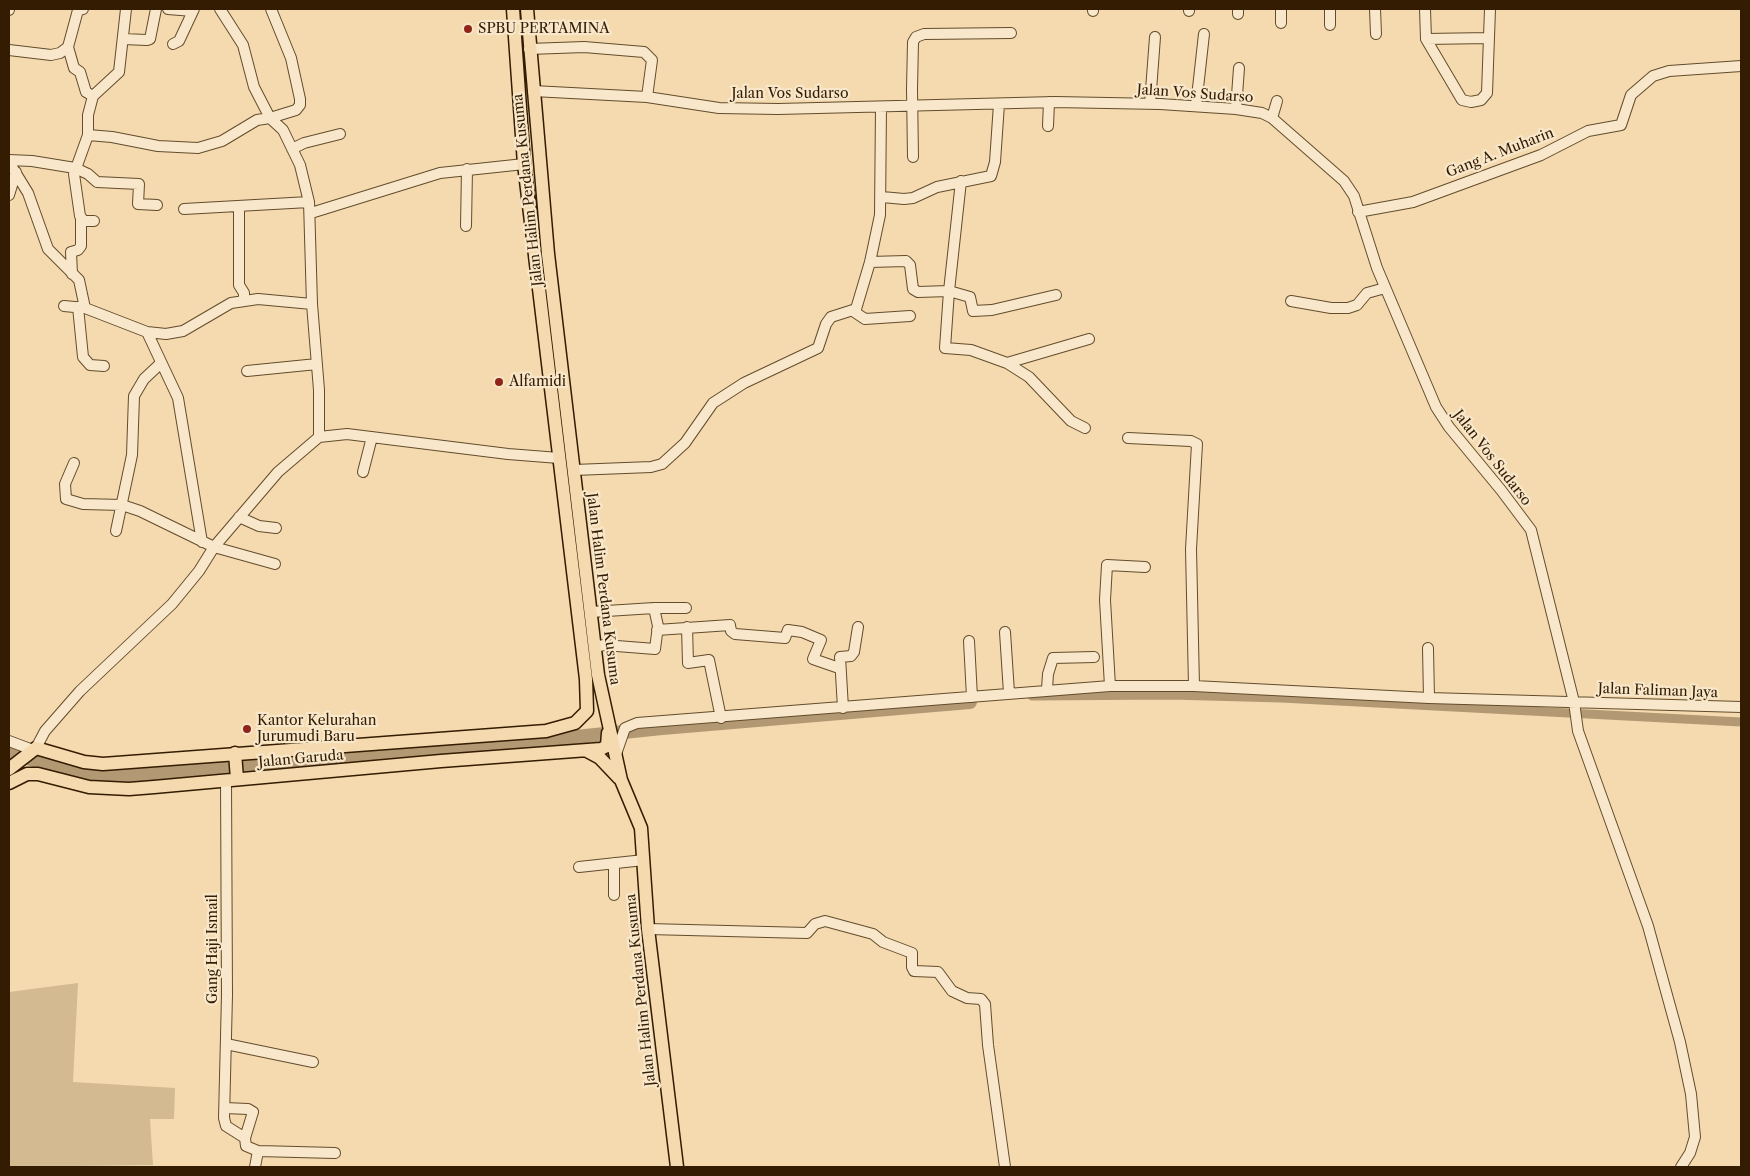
<!DOCTYPE html>
<html>
<head>
<meta charset="utf-8">
<style>
  body { margin:0 }
  #map { position:relative; width:1750px; height:1176px; overflow:hidden; background:#f4daae; font-family:"Libre Caslon Text",serif }
  canvas { display:block }
  .frame { position:absolute; inset:0; border:10px solid #331c01; pointer-events:none }
</style>
</head>
<body>
<div id="map">
<canvas width="1750" height="1176"></canvas>
<div class="frame"></div>
</div>
<script>
const context = document.querySelector('canvas').getContext('2d');
context.lineJoin = 'round';
function fillPath(path, color) { context.fillStyle = color; context.fill(path, 'evenodd'); }
const toPath = rows => new Path2D(rows.map(r => 'M' + r).join(''));
function strokePath(path, color, width, dash) { context.strokeStyle = color; context.lineWidth = width; context.lineCap = dash ? 'butt' : 'round'; context.setLineDash(dash || []); context.stroke(path); }
function drawText(font, color, halo, rows, align = 'center') {
  context.font = font + ' "Libre Caslon Text",serif'; context.lineWidth = 4.5; context.setLineDash([]); context.textBaseline = 'middle'; context.strokeStyle = halo; context.fillStyle = color; for (const [text, x, y, turn = 0] of rows) {
    context.save(); context.translate(x, y); context.rotate((+turn || 0) * Math.PI / 180); context.textAlign = isNaN(turn) ? turn : align; if (halo) context.strokeText(text, 0, 0); context.fillText(text, 0, 0); context.restore();
  }
}
const green = toPath([
  [78,983,73,1082,175,1088,174,1119,150,1119,153,1165,9,1167,9,992]
]);
const canal = toPath([
  [1032,696,1171,695,1281,698,1741,722]
]);
const river = toPath([
  [9,752,75,773,103,778,263,763,471,748,662,728,970,702]
]);
const minor = toPath([
  [83,9,78,10,68,47,74,68,80,72,86,92,93,96],
  [168,9,193,11],
  [220,9,243,45,254,87,270,118,283,130,300,165,309,202,312,304,319,390,319,437],
  [1093,9,1093,11],
  [1189,9,1189,11],
  [1238,9,1238,14],
  [1330,9,1330,25],
  [1375,9,1376,34],
  [1425,9,1426,39,1462,100,1471,102,1481,100,1487,93,1490,9],
  [9,10,9,9],
  [1281,23,1281,9],
  [123,39,147,40,150,39,156,9],
  [1426,39,1489,38],
  [173,44,179,41,194,9],
  [529,49,584,47,644,52,652,60,647,97],
  [9,50,51,55,60,53,68,47],
  [533,91,647,97,719,108,778,109,1055,102,1160,104,1236,109,1262,113,1272,118,1344,181,1354,196,1377,268,1436,407,1449,427,1501,490,1531,530,1574,702,1578,731,1648,926,1680,1042,1691,1094,1695,1137,1690,1153,1681,1167],
  [1150,104,1155,37],
  [1196,106,1204,34],
  [1236,109,1239,68],
  [1272,118,1277,101],
  [1048,126,1049,102],
  [88,135,88,115,93,96,119,72,126,9],
  [292,149,304,143,340,134],
  [913,157,912,89,913,42,916,37,924,34,1011,33],
  [9,160,32,161,75,168,88,174,97,182,139,184,138,204,157,205],
  [9,162,28,193,48,249,79,280,85,308],
  [9,195,16,172],
  [882,197,904,199,913,198,937,187,991,176,995,162,999,104],
  [239,207,239,285,244,293,244,301],
  [184,209,309,202],
  [1358,212,1413,202,1541,155,1588,131,1621,125,1631,95,1653,76,1669,71,1741,66],
  [311,213,440,173,524,164],
  [94,221,84,221,80,216,74,174,88,135,112,137,158,146,198,148,222,141,257,120,270,118,296,110,300,105,300,99,291,58,271,9],
  [466,226,467,169],
  [870,262,906,261,910,265,913,289,918,292,949,291,961,181],
  [72,274,71,252,78,250,81,246,81,217],
  [1056,295,992,310,973,311,970,297,949,291,945,348,971,350,1007,363,1029,377,1071,421,1085,428],
  [1291,301,1331,308,1348,308,1357,305,1367,293,1385,288],
  [64,306,85,308,147,332,166,334,183,331,231,303,258,299,312,304],
  [78,307,83,357,90,365,104,366],
  [853,311,865,319,910,316],
  [147,332,178,398,202,542],
  [1007,363,1089,339],
  [247,371,317,364],
  [1128,438,1191,441,1197,444,1191,549,1194,686],
  [74,463,65,484,66,499,83,504,122,505,140,511,214,547,275,564],
  [574,470,651,467,662,464,685,443,713,403,744,383,818,348,826,324,831,317,856,309,870,262,880,215,881,107],
  [363,472,372,437],
  [239,517,259,526,276,528],
  [116,531,132,455,134,396,144,379,160,364],
  [591,612,654,608,686,608],
  [687,627,688,663,709,660,721,718],
  [657,630,730,625,731,631,735,634,785,638,788,630,802,632,821,640,813,659,839,668],
  [1005,632,1009,693],
  [969,641,972,697],
  [595,647,604,645,655,649,658,626,654,608],
  [1428,648,1429,698],
  [1110,686,1105,600,1107,565,1145,567],
  [1047,689,1048,674,1053,658,1094,657],
  [843,708,840,657,851,656,854,652,858,627],
  [9,741,33,750],
  [36,748,45,731,80,691,172,604,199,571,214,547,278,472,319,437,347,434,508,454,559,458],
  [616,754,625,728,637,723,1110,686,1194,686,1429,698,1741,707],
  [226,780,227,995,224,1118,226,1126,245,1138],
  [579,867,644,860],
  [614,895,614,863],
  [648,929,807,933,815,924,825,921,873,934,883,942,912,953,912,967,914,971,938,972,952,991,967,998,981,999,985,1004,988,1045,1005,1167],
  [226,1044,313,1062],
  [225,1108,248,1109,253,1112,245,1138,246,1146,258,1151,335,1153],
  [255,1167,258,1151]
]);
const major = toPath([
  [527,9,548,254,598,675,621,780,641,828,648,929,677,1167],
  [587,751,600,758,619,778],
  [235,753,237,779],
  [9,769,36,748,84,762,103,764,546,731,575,723,587,711,586,679,524,164,513,9],
  [9,783,27,774,38,774,89,787,129,789,154,787,441,761,601,749,607,746,608,733]
]);
const markers = [
  [468,29,5,"#8f2418"],
  [499,382,5,"#8f2418"],
  [247,729,5,"#8f2418"]
];
const poiNames = [
  ["SPBU PERTAMINA",478,29],
  ["Alfamidi",509,382],
  ["Kantor Kelurahan",257,721],
  ["Jurumudi Baru",257,737]
];
const streetNames = [
  ["Jalan Vos Sudarso",790,94],
  ["Jalan Vos Sudarso",1195,94,4],
  ["Gang A. Muharin",1500,153,-21],
  ["Jalan Halim Perdana Kusuma",528,190,-96],
  ["Jalan Vos Sudarso",1492,458,52],
  ["Jalan Halim Perdana Kusuma",603,589,83],
  ["Jalan Faliman Jaya",1658,691,2],
  ["Jalan Garuda",301,759,-5],
  ["Gang Haji Ismail",213,949,-90],
  ["Jalan Halim Perdana Kusuma",641,990,-96]
];
fillPath(green, '#d3ba91');
strokePath(canal, '#b29973', 9);
strokePath(river, '#b29973', 14);
strokePath(minor, '#634c2c', 12);
strokePath(major, '#331c01', 15);
strokePath(minor, '#f8e7ca', 10);
strokePath(major, '#f4daae', 12);
for (const [x, y, r, color] of markers) { const dot = new Path2D(); dot.arc(x, y, r, 0, 2 * Math.PI); context.fillStyle = color; context.fill(dot); strokePath(dot, '#f8e7ca', 2); }
drawText('14px', '#331c01', '#f8e7ca', poiNames, 'left');
drawText('14px', '#331c01', '#f8e7ca', streetNames);
</script>
</body>
</html>
